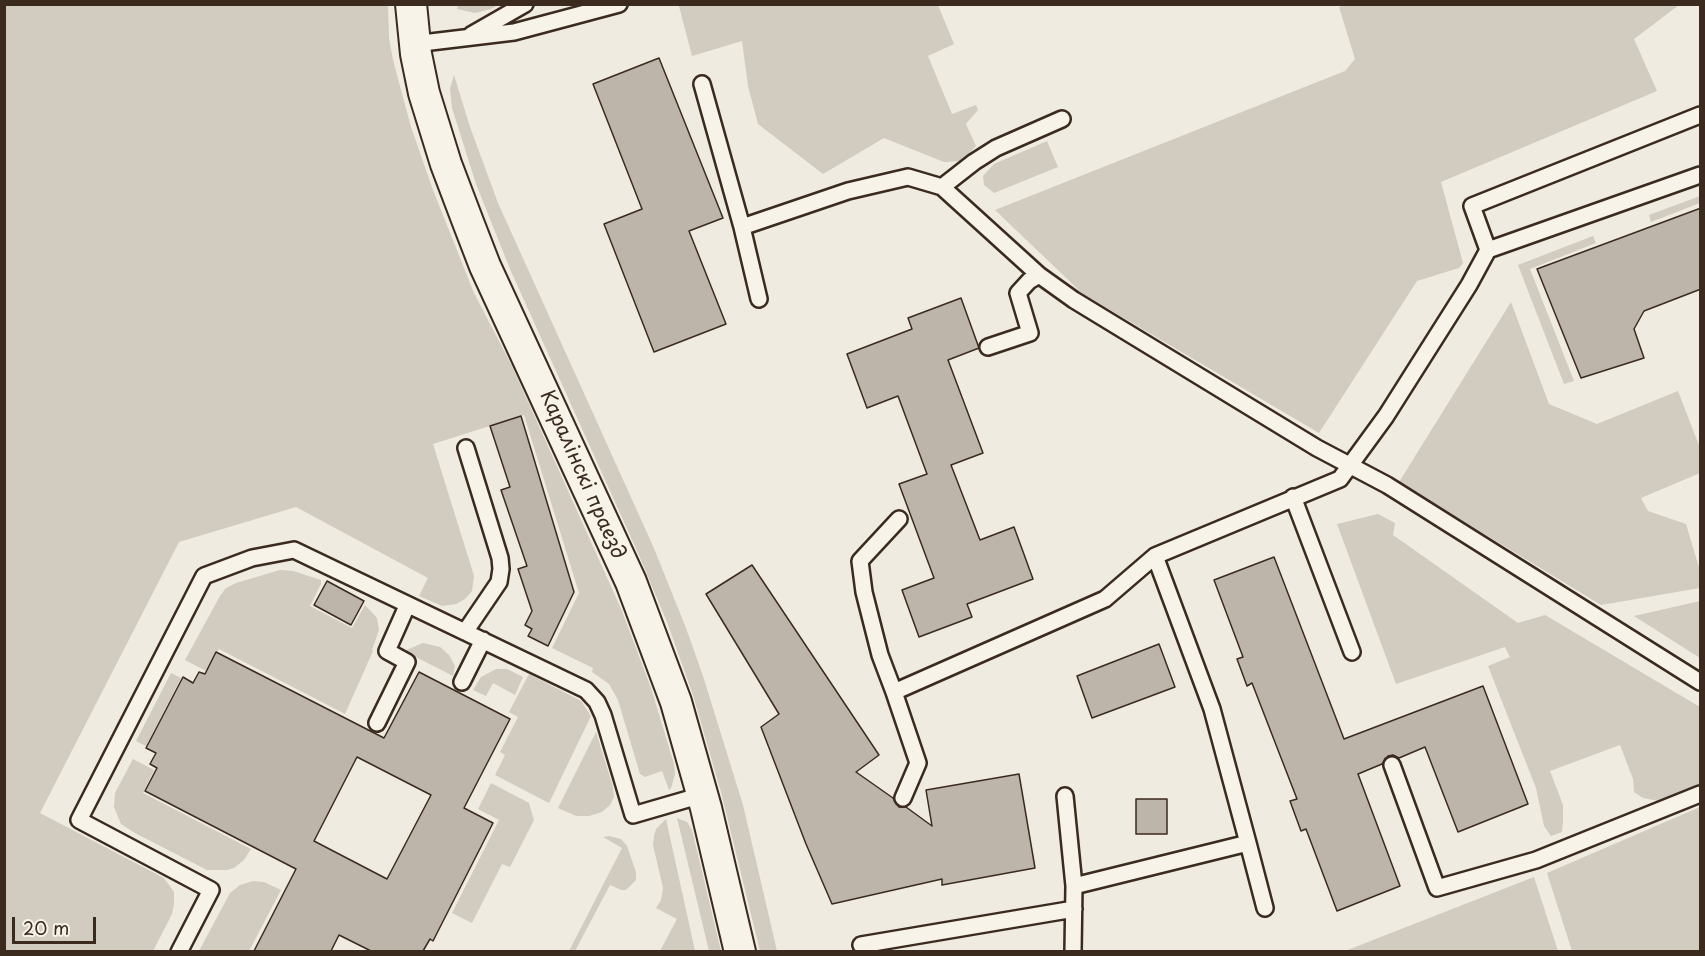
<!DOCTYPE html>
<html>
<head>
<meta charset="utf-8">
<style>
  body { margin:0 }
  #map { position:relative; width:1705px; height:956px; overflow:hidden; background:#efebe0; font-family:"Playpen Sans",sans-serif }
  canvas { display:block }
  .frame { position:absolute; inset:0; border:6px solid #3b2a1e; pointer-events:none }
  .scale { position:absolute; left:12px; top:917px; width:84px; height:27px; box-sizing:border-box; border:3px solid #3b2a1e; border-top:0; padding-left:8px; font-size:18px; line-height:21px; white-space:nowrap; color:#3b2a1e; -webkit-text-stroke:4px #f7f3e8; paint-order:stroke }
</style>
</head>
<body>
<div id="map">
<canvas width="1705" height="956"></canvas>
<div class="frame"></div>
<div class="scale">20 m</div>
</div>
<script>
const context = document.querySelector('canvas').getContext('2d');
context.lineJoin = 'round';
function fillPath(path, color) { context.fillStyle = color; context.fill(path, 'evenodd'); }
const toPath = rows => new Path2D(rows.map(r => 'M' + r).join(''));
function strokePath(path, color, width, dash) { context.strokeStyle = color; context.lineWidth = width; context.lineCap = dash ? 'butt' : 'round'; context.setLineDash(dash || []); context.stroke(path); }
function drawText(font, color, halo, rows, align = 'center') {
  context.font = font + ' "Playpen Sans",sans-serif'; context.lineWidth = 5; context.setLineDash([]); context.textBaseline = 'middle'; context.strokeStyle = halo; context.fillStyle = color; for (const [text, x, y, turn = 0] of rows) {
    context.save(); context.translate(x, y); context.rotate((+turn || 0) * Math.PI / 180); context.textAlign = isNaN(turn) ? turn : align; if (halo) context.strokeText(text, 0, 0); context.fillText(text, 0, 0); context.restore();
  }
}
const green = toPath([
  [5,5,388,5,389,38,393,60,411,127,433,190,474,293,512,366,622,611,651,688,674,764,675,774,671,788,669,790,662,771,645,777,640,774,618,700,609,684,592,672,593,668,552,648,579,593,524,415,433,444,474,576,472,591,465,599,456,604,442,606,419,596,428,578,296,507,179,542,40,813,164,878,174,892,174,904,172,914,153,951,5,951],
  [458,5,458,4,498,5,491,9,475,13,457,9],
  [680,5,938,5,954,44,928,56,952,114,976,105,978,110,966,124,976,146,962,161,944,162,884,138,823,174,758,124,748,86,742,41,692,56,679,6],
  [1344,5,1679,5,1634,39,1657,91,1441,182,1463,263,1459,268,1417,281,1319,433,1083,294,995,210,1345,71,1355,59,1339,7],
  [454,75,470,127,498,203,653,546,686,628,703,676,743,805,777,951,760,951,721,792,693,695,667,622,638,553,510,269,476,184,452,108,450,89],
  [1047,141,1058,167,994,193,984,185,983,176,994,164],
  [1700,196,1700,203,1651,222,1649,215],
  [1593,236,1596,243,1530,269,1574,381,1564,384,1518,265],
  [1511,302,1549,404,1597,424,1678,391,1700,448,1700,473,1641,498,1648,511,1686,524,1700,571,1700,588,1601,605,1399,482],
  [1378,514,1395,523,1393,535,1518,623,1545,615,1700,707,1700,786,1664,802,1643,798,1634,792,1633,779,1620,745,1550,771,1563,805,1563,820,1562,832,1551,836,1544,826,1536,788,1488,666,1510,657,1505,647,1396,684,1337,524],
  [280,570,293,571,321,580,321,584,310,606,352,628,365,605,377,618,379,630,372,650,373,651,345,714,219,649,206,671,185,660,220,596,226,588,236,583],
  [1700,601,1700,658,1634,616],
  [423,643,440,647,449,655,455,666,453,676,404,651],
  [496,669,507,669,523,677,515,695,493,683,486,696,473,690,481,677],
  [171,673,181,678,146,746,136,741],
  [529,674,581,701,591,716,549,803,495,775,505,755,500,752,518,717,509,712],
  [596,732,613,787,614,797,610,805,602,812,589,816,576,816,558,808],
  [133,759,154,770,143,793,251,849,244,860,234,868,227,870,207,870,135,833,121,824,114,807,115,793],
  [491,783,529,803,534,820,510,867,502,864,472,923,452,913,499,820,478,809],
  [1700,807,1700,951,1572,951,1547,873],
  [677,818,687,822,692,830,721,951,709,951],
  [666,819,695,951,660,951,677,919,656,908,661,900,663,888,653,845,654,836,656,829],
  [609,836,621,839,627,846,636,872,636,880,626,890,621,890,610,885,575,951,569,951,622,848,603,837],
  [1534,877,1558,951,1345,951],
  [253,881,264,882,281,890,249,951,199,951,230,893,240,885]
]);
const building = toPath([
  [659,58,723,218,689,231,726,324,654,352,604,224,642,209,593,84,659,58],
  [1701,208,1701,289,1644,311,1634,329,1644,358,1581,378,1537,269,1701,208],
  [961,298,979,348,948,360,983,453,951,465,980,540,1014,527,1033,579,967,604,972,617,919,637,902,590,934,578,899,484,927,474,898,396,867,408,847,354,912,329,908,318,961,298],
  [521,416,574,592,548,646,528,636,532,629,525,625,532,611,518,569,527,566,501,490,510,487,490,426,521,416],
  [1274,557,1344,739,1483,686,1528,804,1458,832,1425,747,1399,758,1393,755,1388,756,1382,764,1358,774,1400,886,1337,911,1306,829,1301,831,1290,801,1297,799,1252,683,1247,686,1237,659,1243,657,1214,580,1274,557],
  [752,565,879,755,856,772,893,798,899,807,906,807,932,826,926,790,1019,774,1035,868,942,885,942,879,832,904,806,844,761,727,779,714,706,594,752,565],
  [327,581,364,601,351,625,314,605,327,581],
  [1159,644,1175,687,1092,718,1077,676,1159,644],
  [216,652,384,738,419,672,510,719,464,808,493,823,433,941,430,939,423,951,371,951,339,935,331,951,254,951,296,869,145,791,157,768,150,764,156,753,146,748,183,677,193,683,199,672,205,674,216,652],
  [357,757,431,795,387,879,314,841,357,757],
  [1136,799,1167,799,1167,834,1136,834,1136,799]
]);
const service = toPath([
  [471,35,525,4],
  [414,44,514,32,619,4],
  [702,84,742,227,848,191,908,177,942,187,1039,275,1074,300,1317,448,1387,485,1700,682],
  [942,187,974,162,996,148,1062,119],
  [742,227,759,299],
  [1488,250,1472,206,1700,115],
  [988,347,1030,333,1018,293,1029,281,1039,275],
  [1293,497,1352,652],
  [899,519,860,561,864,592,880,655,894,692,1105,599,1155,556,1340,479,1386,416,1469,285,1488,250,1700,175],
  [1155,556,1212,709,1248,843],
  [465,632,499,582,501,569,500,558,466,448],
  [462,682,483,640],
  [894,692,918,763,903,798],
  [377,723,407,662,387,651,407,606],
  [1392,765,1437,888,1536,860,1700,794],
  [1065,796,1074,886,1073,952],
  [1074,886,1248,843,1265,908],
  [861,945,1074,909],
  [179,952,211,890,79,820,204,576,252,558,294,550,586,690,597,702,603,715,633,815,702,795]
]);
const minor = toPath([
  [411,4,416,54,424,93,446,164,468,222,485,266,631,582,676,702,706,808,740,952]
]);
const streetNames = [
  ["Каралінскі праезд",582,475,66]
];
fillPath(green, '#d1cbc0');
fillPath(building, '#bdb5aa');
strokePath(building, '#3b2a1e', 1.5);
strokePath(service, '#3b2a1e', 20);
strokePath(minor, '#3b2a1e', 34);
strokePath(service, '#f7f3e8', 15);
strokePath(minor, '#f7f3e8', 30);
drawText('20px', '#3b2a1e', '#f7f3e8', streetNames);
</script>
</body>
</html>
